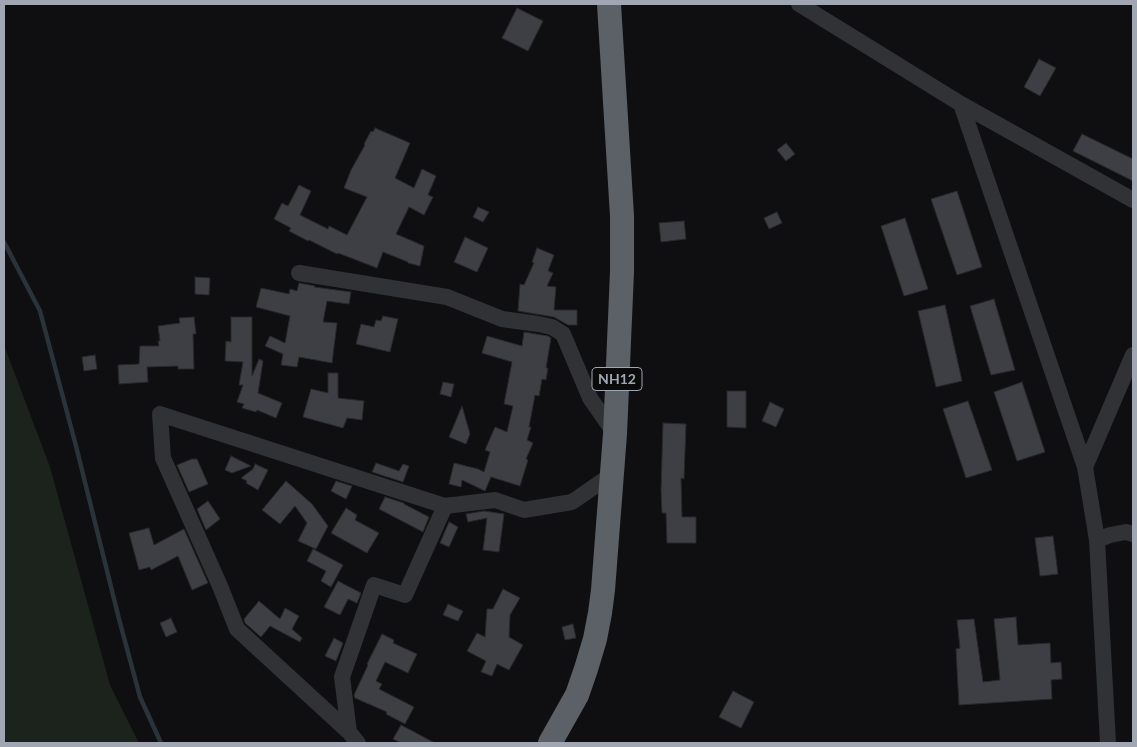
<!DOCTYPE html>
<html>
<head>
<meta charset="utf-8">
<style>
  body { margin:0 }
  #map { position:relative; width:1137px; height:747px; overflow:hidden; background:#0f0f11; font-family:Lato,sans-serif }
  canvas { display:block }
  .frame { position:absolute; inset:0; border:5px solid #a0a7b2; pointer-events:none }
</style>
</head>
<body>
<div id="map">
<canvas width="1137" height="747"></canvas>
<div class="frame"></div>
</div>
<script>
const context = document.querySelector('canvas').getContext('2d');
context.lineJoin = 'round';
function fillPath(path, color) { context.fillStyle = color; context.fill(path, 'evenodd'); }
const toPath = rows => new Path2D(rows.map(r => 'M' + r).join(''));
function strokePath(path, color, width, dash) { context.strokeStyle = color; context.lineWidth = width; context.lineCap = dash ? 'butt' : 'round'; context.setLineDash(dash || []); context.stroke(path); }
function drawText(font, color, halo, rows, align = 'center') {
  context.font = font + ' Lato,sans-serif'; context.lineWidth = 4; context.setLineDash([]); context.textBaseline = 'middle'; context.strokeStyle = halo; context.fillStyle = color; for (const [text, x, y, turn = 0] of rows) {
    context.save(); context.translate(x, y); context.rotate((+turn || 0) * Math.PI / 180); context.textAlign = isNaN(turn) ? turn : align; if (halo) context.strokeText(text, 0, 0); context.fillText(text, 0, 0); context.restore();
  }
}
const green = toPath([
  [4,345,50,467,110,685,139,743,4,743]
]);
const stream = toPath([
  [4,242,40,311,76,446,119,619,140,697,161,743]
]);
const building = toPath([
  [517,8,543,21,528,51,502,38,517,8],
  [1039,59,1056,68,1040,96,1024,87,1039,59],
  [375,128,410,143,395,178,414,188,422,169,436,176,428,195,433,197,424,215,409,207,396,234,424,246,420,266,408,263,408,262,383,252,377,268,338,253,337,254,309,240,308,241,289,231,291,228,274,219,282,203,288,206,299,185,311,191,300,215,328,229,329,226,347,235,367,197,344,188,351,170,365,145,364,144,371,131,373,132,375,128],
  [1082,134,1133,159,1133,181,1073,151,1082,134],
  [786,143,795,154,786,161,777,150,786,143],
  [957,191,982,267,957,275,931,199,957,191],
  [478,207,489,212,483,222,473,217,478,207],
  [777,212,782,223,769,229,764,218,777,212],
  [905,218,928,289,904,296,881,226,905,218],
  [684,221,686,239,661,242,659,223,684,221],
  [465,237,488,248,477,272,454,262,465,237],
  [537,248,554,255,548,271,553,273,547,286,556,287,554,310,577,310,577,325,568,325,554,317,518,311,520,284,524,285,534,263,532,262,537,248],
  [195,277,210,278,209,295,195,294,195,277],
  [299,283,315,286,314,287,351,292,349,304,327,301,323,322,337,323,332,363,299,357,297,367,281,365,283,354,265,346,270,336,285,343,290,316,256,307,261,288,289,294,290,289,297,291,299,283],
  [994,299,1015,370,991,375,970,306,994,299],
  [945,305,962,381,936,387,918,311,945,305],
  [383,316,398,319,390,352,356,344,361,324,374,327,376,320,381,321,383,316],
  [194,317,196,334,193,334,194,369,178,369,178,366,147,367,148,382,119,384,118,365,139,364,140,346,159,346,158,341,160,341,158,326,180,323,179,318,194,317],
  [231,317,252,317,252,376,259,359,263,361,258,393,282,403,276,418,257,410,256,412,242,408,244,404,237,402,243,385,239,385,243,362,225,361,226,341,231,342,231,317],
  [524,332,548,336,551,338,546,368,548,368,546,380,542,379,539,396,535,395,529,427,531,427,527,440,533,443,526,459,528,460,520,486,491,477,485,491,462,480,461,487,449,484,454,463,478,469,484,472,490,452,485,450,495,427,507,432,513,406,504,404,512,362,482,353,487,336,522,346,524,332],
  [95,355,97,369,84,371,82,357,95,355],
  [328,373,338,373,338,398,364,401,362,420,347,418,343,428,303,417,311,389,328,393,328,373],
  [443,382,454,384,451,397,440,394,443,382],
  [1022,382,1045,452,1017,461,994,392,1022,382],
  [727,391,746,391,746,428,727,427,727,391],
  [968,401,992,470,966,478,943,409,968,401],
  [770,402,784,409,776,427,762,421,770,402],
  [462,406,470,434,466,444,449,437,462,406],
  [663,423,686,424,684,479,681,478,682,517,696,517,696,543,667,543,666,513,662,513,661,491,663,423],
  [231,456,251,466,232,473,225,470,231,456],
  [192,459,197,459,208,484,189,492,177,465,192,459],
  [376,463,399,471,403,464,409,466,403,482,372,472,376,463],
  [255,464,268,470,258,490,246,483,247,481,241,478,253,469,255,464],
  [286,481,312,504,328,526,316,549,298,541,307,523,295,506,280,524,262,510,286,481],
  [336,481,352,486,346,499,331,491,336,481],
  [385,497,404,503,404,504,429,517,423,532,379,509,385,497],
  [208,501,220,519,206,530,197,509,208,501],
  [346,508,357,515,355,520,379,533,367,553,331,533,346,508],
  [484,511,504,514,499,552,483,550,487,518,468,522,466,514,484,511],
  [449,522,458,527,449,547,440,543,449,522],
  [149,528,154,545,184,529,208,583,192,590,178,556,151,570,150,567,139,570,129,533,149,528],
  [1053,536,1058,574,1040,576,1035,538,1053,536],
  [313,549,343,565,331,587,321,581,326,571,307,561,313,549],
  [338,581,361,593,357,603,348,599,340,615,324,607,338,581],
  [503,589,520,598,510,615,509,637,523,645,509,670,497,664,492,676,481,672,486,661,467,651,477,633,485,637,487,609,493,609,503,589],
  [259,601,280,619,285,608,299,616,292,629,302,638,300,642,270,626,261,637,245,623,244,619,259,601],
  [448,604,463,611,458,621,443,615,448,604],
  [1016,617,1018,645,1050,643,1051,663,1061,662,1062,679,1051,680,1052,699,959,705,956,649,960,648,957,620,974,619,983,682,1000,680,994,619,1016,617],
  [171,618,177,632,166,637,160,623,171,618],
  [573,624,576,638,565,640,562,627,573,624],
  [382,634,394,640,393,643,417,654,408,673,385,662,376,681,382,684,379,689,414,707,405,724,386,714,387,712,355,698,354,695,368,665,367,664,382,634],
  [334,638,343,643,336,661,325,656,334,638],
  [733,691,754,702,741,728,719,717,733,691],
  [401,725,435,743,401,743,393,739,401,725]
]);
const minor = toPath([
  [799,4,961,104,1133,200],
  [961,104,1085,467],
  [299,273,447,297,502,319,538,324,552,327,563,334,590,398,615,434],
  [1097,540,1110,535,1126,532,1133,534],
  [349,732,237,629,220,586,163,458,160,414,445,506],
  [358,743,349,732,342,677,374,585,405,595,445,506,495,500,524,510,572,502,611,475],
  [1108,743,1097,540,1085,467,1133,355]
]);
const highway = toPath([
  [550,743,577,695,586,669,595,639,600,613,603,590,615,434,622,272,622,216,609,4]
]);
const shields = [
  [617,379,50]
];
const shieldNames = [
  ["NH12",617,379]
];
fillPath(green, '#1b231c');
strokePath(stream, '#293339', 4.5);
fillPath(building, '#3e3f44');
strokePath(building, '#29292d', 1);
strokePath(minor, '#303236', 16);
strokePath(highway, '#5c6067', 24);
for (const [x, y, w] of shields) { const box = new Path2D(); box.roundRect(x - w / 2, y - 11.5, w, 23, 4); context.fillStyle = '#0a0a0b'; context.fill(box); strokePath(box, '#a0a7b2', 1); }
drawText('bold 14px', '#a0a7b2', null, shieldNames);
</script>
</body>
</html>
